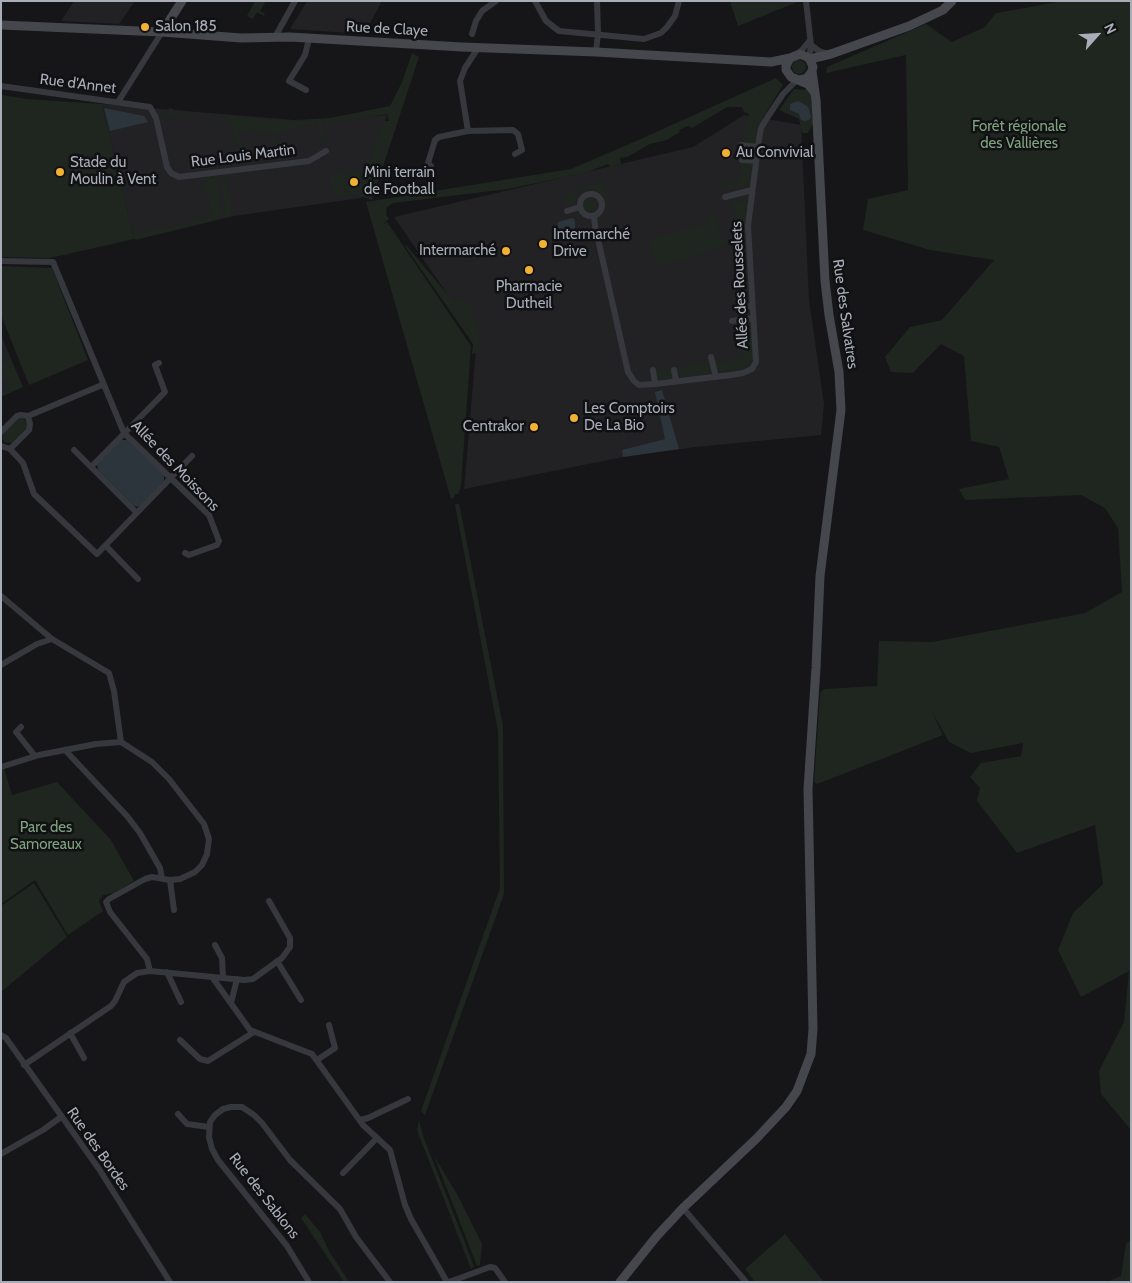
<!DOCTYPE html>
<html>
<head>
<meta charset="utf-8">
<style>
  body { margin:0 }
  #map { position:relative; width:1132px; height:1283px; overflow:hidden; background:#161618; font-family:Cabin,sans-serif }
  canvas { display:block }
  .frame { position:absolute; inset:0; border:2px solid #a8adb8; pointer-events:none }
  .north { position:absolute; left:1072px; top:10px; width:50px; height:50px; -webkit-text-stroke:4px #111113; paint-order:stroke; rotate:64deg; font-size:14px; font-weight:700; line-height:20px; text-align:center; color:#a8adb8 }
  .north::after { content:''; display:block; margin:auto; width:18px; height:22px; background:#a8adb8; clip-path:polygon(50% 0,100% 100%,50% 72%,0 100%) }
</style>
</head>
<body>
<div id="map">
<canvas width="1132" height="1283"></canvas>
<div class="frame"></div>
<div class="north">N</div>
</div>
<script>
const context = document.querySelector('canvas').getContext('2d');
context.lineJoin = 'round';
function fillPath(path, color) { context.fillStyle = color; context.fill(path, 'evenodd'); }
const toPath = rows => new Path2D(rows.map(r => 'M' + r).join(''));
function strokePath(path, color, width, dash) { context.strokeStyle = color; context.lineWidth = width; context.lineCap = dash ? 'butt' : 'round'; context.setLineDash(dash || []); context.stroke(path); }
function drawText(font, color, halo, rows, align = 'center') {
  context.font = font + ' Cabin,sans-serif'; context.lineWidth = 5; context.setLineDash([]); context.textBaseline = 'middle'; context.strokeStyle = halo; context.fillStyle = color; for (const [text, x, y, turn = 0] of rows) {
    context.save(); context.translate(x, y); context.rotate((+turn || 0) * Math.PI / 180); context.textAlign = isNaN(turn) ? turn : align; if (halo) context.strokeText(text, 0, 0); context.fillText(text, 0, 0); context.restore();
  }
}
const built = toPath([
  [74,1,135,1,119,24,61,21],
  [307,1,382,1,364,34,290,29],
  [102,104,294,120,387,115,361,198,234,216,134,239],
  [744,115,801,125,809,300,824,404,821,435,696,447,623,457,464,489,477,337,394,217,693,147],
  [1,335,23,387,1,397]
]);
const green = toPath([
  [255,1,266,1,260,11,265,14,264,16,257,12,253,19,247,16],
  [730,1,800,1,738,26],
  [1064,1,1131,1,1131,1130,1101,1094,1099,1071,1124,1022,1129,971,1081,997,1058,950,1073,913,1103,884,1095,825,1017,853,977,801,980,788,970,777,981,763,1021,756,1023,743,971,753,949,742,931,710,943,735,825,781,817,784,814,782,820,693,824,689,877,686,879,641,932,642,1085,613,1122,592,1118,528,1105,508,1081,495,965,500,959,489,1009,479,999,447,971,441,964,356,941,344,913,373,891,372,885,357,910,327,942,320,994,260,930,250,863,230,868,199,908,190,906,55,826,73,827,67,926,24,952,42,985,27,996,13],
  [412,53,419,57,372,200,357,195,363,174,366,172,383,121,389,121,387,114,322,123,326,139,322,140,317,123,296,126,297,129,274,134,277,149,273,147,269,131,259,133,258,128,238,133,244,155,240,155,231,122,188,115,167,115,164,118,163,116,170,108,180,113,230,119,230,116,290,121,320,120,390,106,402,82],
  '792 67a7 7 0 1 1 14 0a7 7 0 1 1-14 0Z',
  [776,78,783,85,758,126,756,140,752,144,745,142,745,129,749,114,744,112,742,107,727,107,692,128,688,126,679,130,680,132,667,140,650,144,627,157,620,158,621,164,610,167,608,164,585,173,508,189,393,203,387,207,386,214,389,219,382,225,387,222,471,346,461,486,459,492,458,494,455,494,454,498,451,499,366,202,571,169,634,142],
  [807,88,812,96,813,124,808,133,802,133,799,119,779,110,794,89,805,90],
  [1,95,27,99,102,104,134,239,50,258,1,257],
  [741,162,752,164,749,182,746,185,726,190,724,179,730,185,739,181],
  [344,168,346,180,343,191,354,195,334,196,329,176,339,173],
  [352,170,362,174,356,194,345,190],
  [222,176,225,176,233,216,225,217],
  [216,177,221,209,221,214,217,220,135,240,134,235,212,216,203,181,207,180,207,179],
  [603,181,612,219,610,219,603,195,596,190,587,189,586,187],
  [583,187,584,190,576,195,577,198,575,201,566,206,563,197],
  '583 205a7 7 0 1 1 14 0a7 7 0 1 1-14 0Z',
  [743,200,747,202,745,233,749,298,747,303,739,303,733,223,735,214,730,203],
  [713,213,722,239,726,237,727,242,725,246,657,267,648,239,708,223,706,214],
  [406,245,454,302,463,300,471,305,482,351,472,354,473,345,471,341,405,246],
  [1,266,52,268,88,360,29,385,1,315],
  [751,322,754,358,751,363,743,369,717,372,715,363,743,358,744,355,739,323],
  [10,359,23,387,1,396,1,391,11,387,7,378,2,380,1,378,1,363],
  [709,362,709,373,681,377,678,374,676,367],
  [673,367,675,376,673,379,658,380,656,370],
  [23,418,27,422,27,427,12,443,4,442,2,436,4,432,17,419],
  [459,503,503,726,504,894,425,1115,421,1111,500,888,498,731,455,505],
  [1,768,4,768,12,795,57,782,111,840,134,881,114,893,103,895,99,901,103,911,68,935,35,880,1,904],
  [34,883,67,937,1,992,1,906],
  [419,1120,423,1136,466,1245,474,1267,471,1269,417,1130],
  [434,1156,457,1194,482,1244,480,1265,477,1266],
  [305,1214,320,1232,329,1251,349,1282,344,1282,301,1218],
  [785,1234,824,1282,755,1282,745,1269],
  [1131,1240,1131,1282,1107,1282,1121,1276,1126,1244]
]);
const water = toPath([
  [798,101,807,106,809,109,811,117,809,120,805,121,801,120,799,114,790,110,790,104],
  [104,108,144,116,148,122,110,131],
  [572,218,575,220,575,231,561,234,557,229,558,222],
  [662,390,679,449,623,457,622,450,665,439,655,392],
  [121,440,127,440,164,475,164,481,141,505,137,507,133,505,98,470,97,464]
]);
const street = toPath([
  [535,1,546,21,559,31,644,39,661,33,667,27,675,16,679,1],
  [806,1,811,45,809,58],
  [472,34,476,21,482,11,496,1],
  [275,37,295,1],
  [811,45,819,51,828,54],
  [596,52,598,33,597,1],
  [797,54,802,50,810,40],
  [1,86,150,107,156,118,167,167,171,173,179,177,309,161,326,151],
  [306,90,289,81,305,55,309,39],
  [118,102,162,32],
  [468,131,460,81,465,68,478,48],
  [741,145,757,147],
  [742,160,756,161],
  [431,166,428,163,435,140,439,137,468,131,513,130,518,134,522,150,515,154],
  '580 205a11 11 0 1 1 22 0a11 11 0 1 1-22 0Z',
  [725,197,752,190],
  [567,211,580,207],
  [594,216,595,226,628,372,634,381,639,385,655,384,731,375,743,373,752,369,756,362,748,226,759,139,761,128,767,118,783,94,797,80],
  [1,261,53,262,124,433,209,515,219,541,217,545,189,555,185,553],
  [738,307,752,306],
  [732,321,753,318],
  [711,357,716,377],
  [653,370,655,384],
  [674,370,676,381],
  [1,432,17,416,21,415,28,416,102,385],
  [1,446,10,449,23,463,34,494,97,554,192,456],
  [10,449,29,430,30,424,28,416],
  [74,450,91,467],
  [137,513,91,467,165,392,155,365,159,363],
  [106,546,138,579],
  [1,596,52,639,109,673,114,691,121,742],
  [1,665,37,644,52,639],
  [21,727,16,732,35,756],
  [121,742,152,762,169,779,204,824,209,839,207,854,202,865,195,872,180,879,170,880,152,877,145,879,109,899,106,902,110,912,147,959,150,971],
  [65,750,127,816,140,833,160,868,162,878],
  [1,767,39,755,96,744,121,742],
  [170,880,174,910],
  [215,945,222,958,223,978],
  [277,961,301,1000],
  [167,972,181,1002],
  [212,977,250,1030,312,1054,363,1125,390,1150,405,1205,411,1219,447,1282],
  [231,1003,237,979],
  [70,1033,84,1058],
  [1,1035,6,1038,99,1169,170,1282],
  [180,1040,200,1059,208,1061,254,1032],
  [317,1060,335,1048,329,1025],
  [24,1065,111,1006,115,1001,124,982,137,973,150,971,244,980,253,979,282,958,290,947,290,938,269,901],
  [178,1114,187,1124,209,1127],
  [360,1120,368,1118,408,1099],
  [1,1154,43,1130,61,1117],
  [343,1173,377,1138],
  [683,1208,746,1282],
  [309,1282,287,1246,218,1160,212,1149,209,1137,210,1122,215,1115,223,1109,231,1107,242,1107,254,1115,262,1123,290,1160,340,1209,356,1237,390,1282],
  [449,1282,490,1267,495,1268,505,1282]
]);
const secondary = toPath([
  [1,25,162,32,241,38,290,37,462,47,596,52,771,62,790,58],
  [162,32,182,1],
  [810,59,831,54,909,26,943,10,952,1],
  [799,80,807,78,812,71,813,67,809,58,800,54,790,58,786,66,786,70,791,77,808,84,815,93],
  [620,1282,656,1237,683,1208,756,1139,786,1107,797,1091,811,1054,813,1029,808,789,816,668,820,576,841,410,839,372,829,315,825,281,816,100,812,71]
]);
const markers = [
  [145,27,5,"#f2b134"],
  [726,153,5,"#f2b134"],
  [60,172,5,"#f2b134"],
  [354,182,5,"#f2b134"],
  [543,244,5,"#f2b134"],
  [506,251,5,"#f2b134"],
  [529,270,5,"#f2b134"],
  [574,418,5,"#f2b134"],
  [534,427,5,"#f2b134"]
];
const poiNames = [
  ["Salon 185",155,27],
  ["Au Convivial",736,153],
  ["Stade du",70,163],
  ["Moulin à Vent",70,180],
  ["Mini terrain",364,173],
  ["de Football",364,190],
  ["Intermarché",553,235],
  ["Drive",553,252],
  ["Intermarché",496,251,"right"],
  ["Pharmacie",529,287,"center"],
  ["Dutheil",529,304,"center"],
  ["Les Comptoirs",584,409],
  ["De La Bio",584,426],
  ["Centrakor",524,427,"right"]
];
const streetNames = [
  ["Rue de Claye",387,29,3],
  ["Rue d'Annet",78,84,7],
  ["Rue Louis Martin",243,156,-7],
  ["Allée des Rousselets",740,285,-93],
  ["Rue des Salvatres",845,314,82],
  ["Allée des Moissons",175,466,46],
  ["Rue des Bordes",98,1149,55],
  ["Rue des Sablons",264,1196,52]
];
const parkNames = [
  ["Forêt régionale",1019,127],
  ["des Vallières",1019,144],
  ["Parc des",46,828],
  ["Samoreaux",46,845]
];
fillPath(built, '#222225');
fillPath(green, '#1e261f');
fillPath(water, '#2c353c');
strokePath(street, '#37383d', 6);
strokePath(secondary, '#45474d', 9);
for (const [x, y, r, color] of markers) { const dot = new Path2D(); dot.arc(x, y, r, 0, 2 * Math.PI); context.fillStyle = color; context.fill(dot); strokePath(dot, '#111113', 2); }
drawText('15px', '#a8adb8', '#111113', poiNames, 'left');
drawText('15px', '#a8adb8', '#111113', streetNames);
drawText('15px', '#7fa381', '#111113', parkNames);
</script>
</body>
</html>
